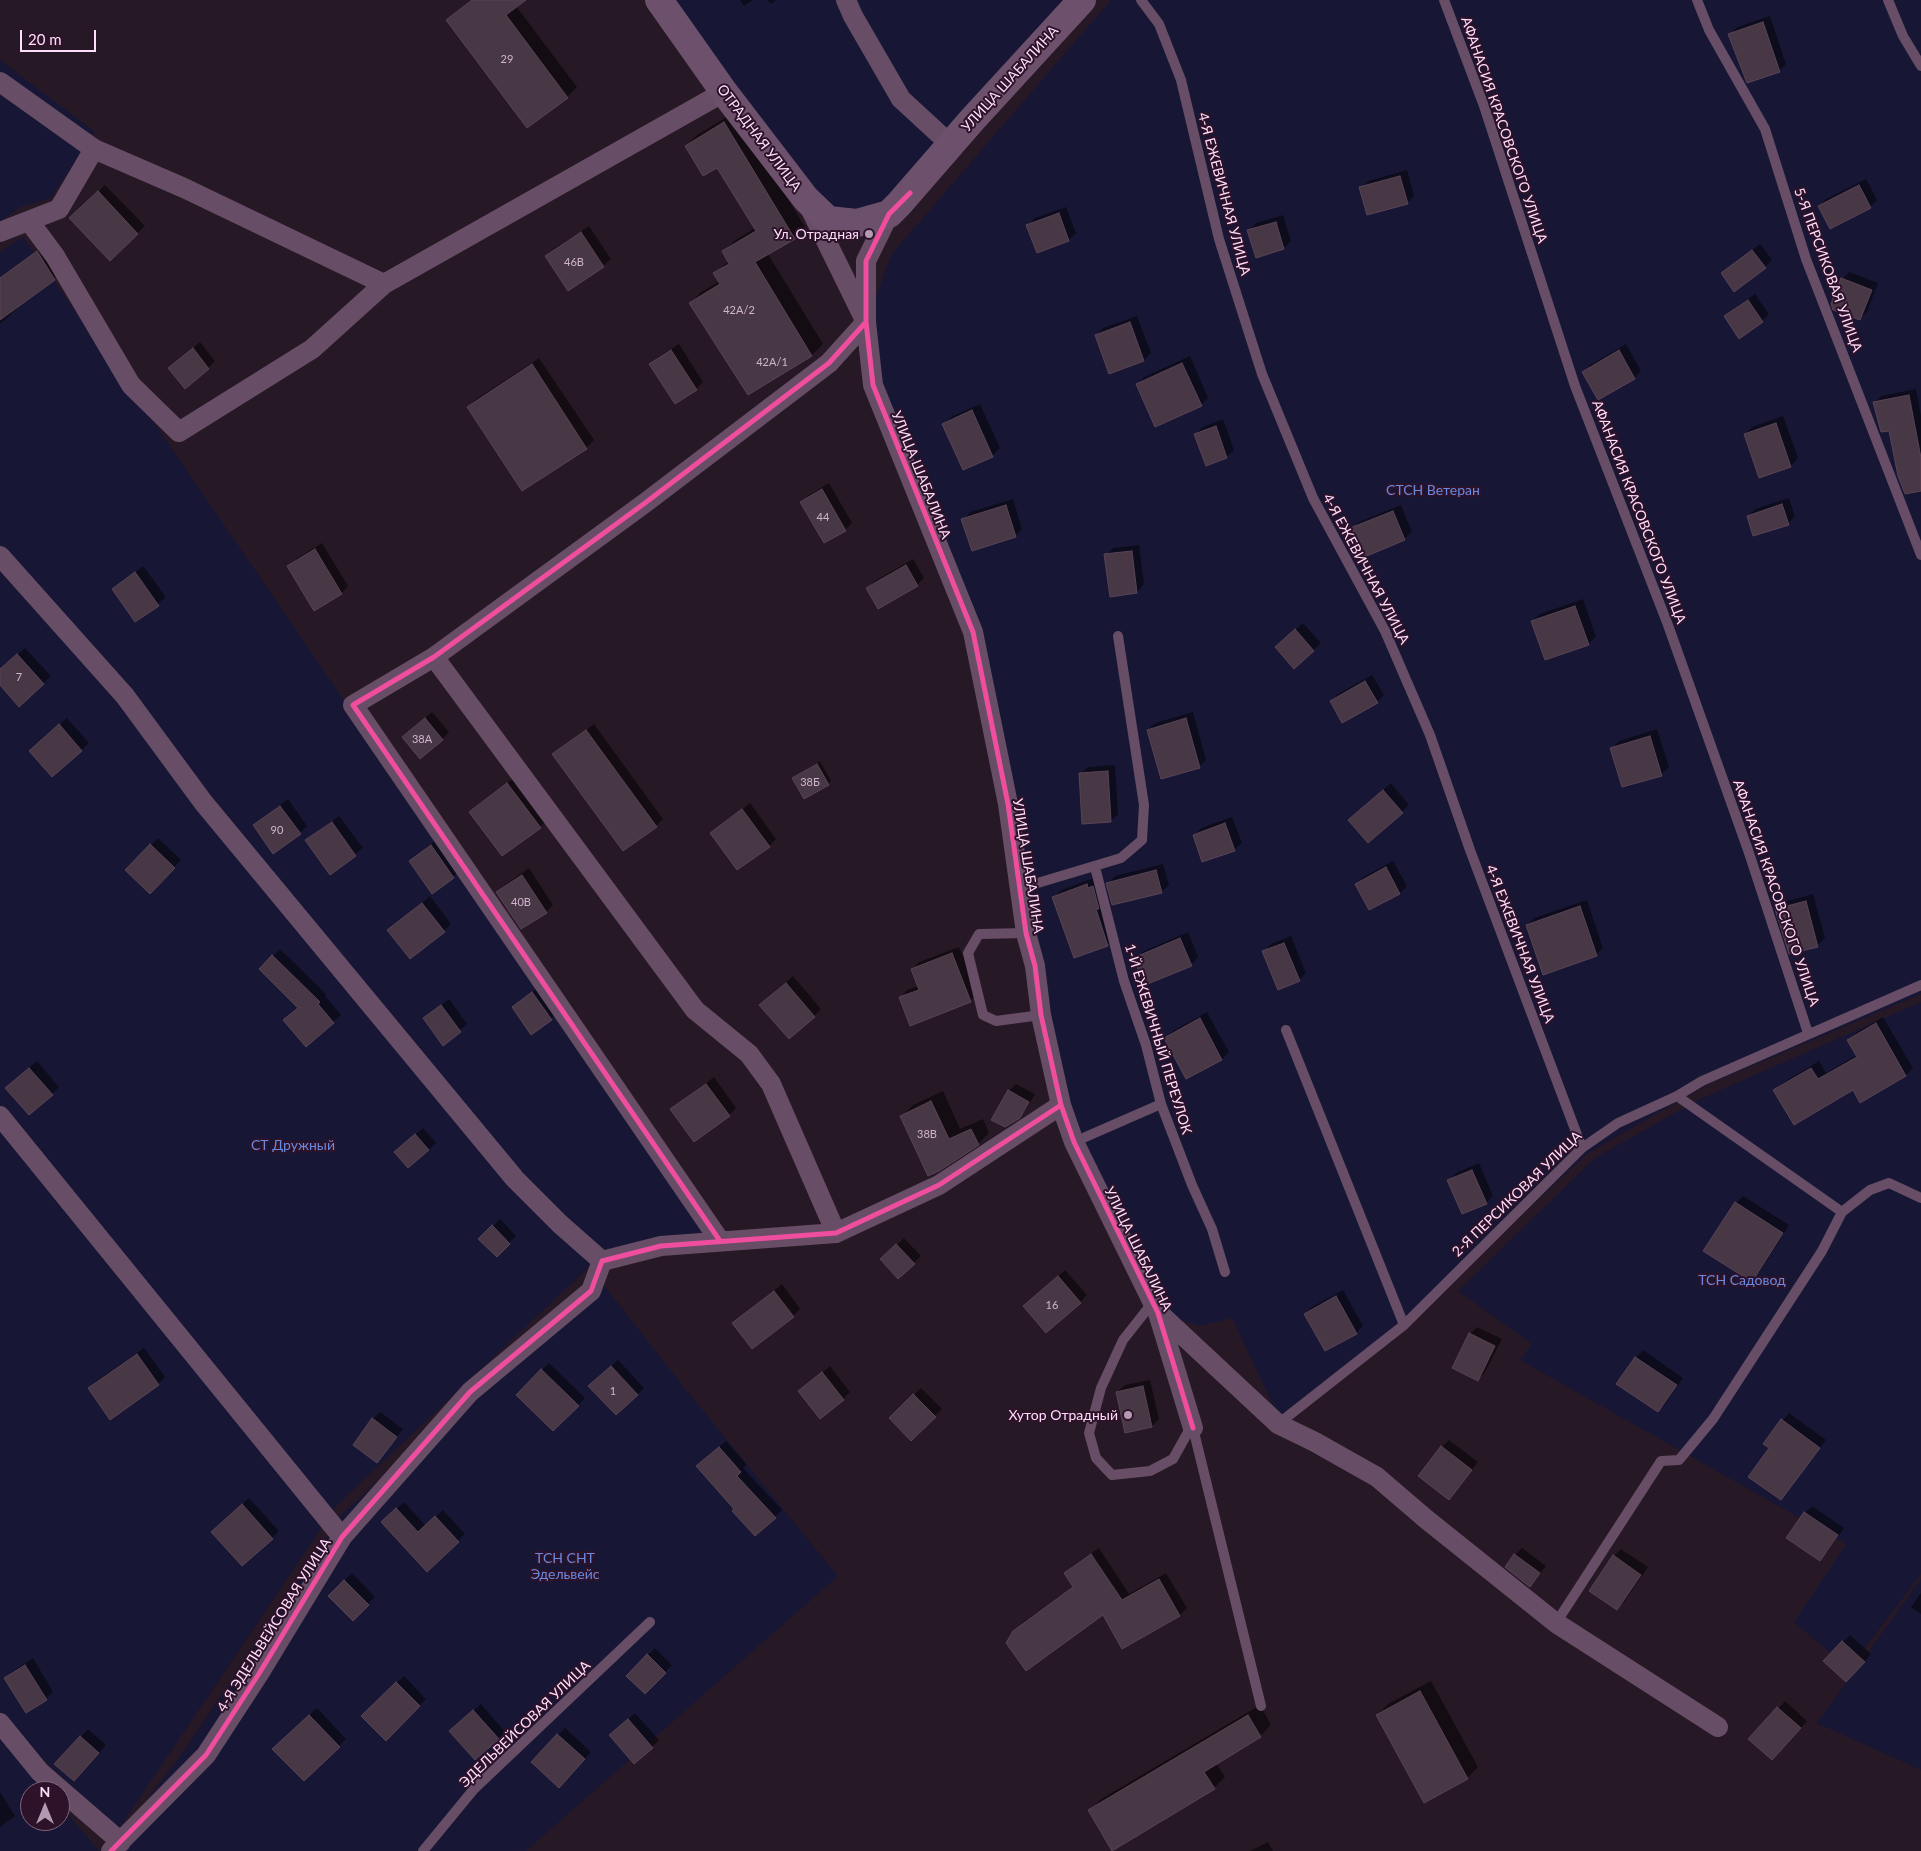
<!DOCTYPE html>
<html>
<head>
<meta charset="utf-8">
<style>
  body { margin:0 }
  #map { position:relative; width:1921px; height:1851px; overflow:hidden; background:#271825; font-family:Lato,sans-serif }
  canvas { display:block }
  .north { position:absolute; left:20px; top:1781px; width:50px; height:50px; box-sizing:border-box; background:#2d1229; border:1px solid #81647d; border-radius:50%; rotate:0deg; font-size:14px; font-weight:700; line-height:20px; text-align:center; color:#ffdefc }
  .north::after { content:''; display:block; margin:auto; width:18px; height:22px; background:#b399b1; clip-path:polygon(50% 0,100% 100%,50% 72%,0 100%) }
  .scale { position:absolute; left:20px; top:30px; width:76px; height:22px; box-sizing:border-box; border:2px solid #ffdefc; border-top:0; padding-left:6px; font-size:15px; line-height:18px; white-space:nowrap; color:#ffdefc; -webkit-text-stroke:4px #2d1229; paint-order:stroke }
</style>
</head>
<body>
<div id="map">
<canvas width="1921" height="1851"></canvas>
<div class="north">N</div>
<div class="scale">20 m</div>
</div>
<script>
const context = document.querySelector('canvas').getContext('2d');
context.lineJoin = 'round';
function fillPath(path, color) { context.fillStyle = color; context.fill(path, 'evenodd'); }
const toPath = rows => new Path2D(rows.map(r => 'M' + r).join(''));
function strokePath(path, color, width, dash) { context.strokeStyle = color; context.lineWidth = width; context.lineCap = dash ? 'butt' : 'round'; context.setLineDash(dash || []); context.stroke(path); }
function drawText(font, color, halo, rows, align = 'center') {
  context.font = font + ' Lato,sans-serif'; context.lineWidth = 4; context.setLineDash([]); context.textBaseline = 'middle'; context.strokeStyle = halo; context.fillStyle = color; for (const [text, x, y, turn = 0] of rows) {
    context.save(); context.translate(x, y); context.rotate((+turn || 0) * Math.PI / 180); context.textAlign = isNaN(turn) ? turn : align; if (halo) context.strokeText(text, 0, 0); context.fillText(text, 0, 0); context.restore();
  }
}
const green = toPath([
  [659,0,1074,0,910,193,857,223,806,199],
  [1111,0,1921,0,1921,994,1709,1084,1588,1153,1415,1314,1279,1418,1232,1318,1200,1326,1152,1310,1094,1192,1019,924,968,639,894,429,865,328,891,255],
  [0,60,95,132,51,198,20,207,0,222],
  [23,237,164,437,482,902,706,1233,590,1266,336,1506,118,1830,42,1759,0,1711,0,252],
  [1921,1002,1921,1574,1849,1669,1794,1622,1846,1544,1520,1360,1532,1344,1458,1291,1595,1158,1698,1100],
  [602,1283,686,1390,838,1576,526,1851,109,1851,186,1748,343,1513],
  [1921,1579,1921,1770,1817,1723],
  [0,1735,48,1791,30,1791,30,1821,60,1821,60,1805,99,1851,0,1851]
]);
const shadow = toPath([
  [471,0,524,0,516,6,577,87,567,97,528,126,447,20],
  [740,0,753,0,744,6],
  [768,0,776,0,771,4],
  [1770,16,1786,64,1779,71,1730,35,1737,27],
  [735,112,805,227,794,238,768,254,823,344,812,355,690,303,701,292,720,281,715,273,729,261,723,252,734,241,755,228,718,166,686,146,697,135],
  [1407,170,1414,196,1407,203,1361,188,1368,181],
  [1866,179,1877,200,1870,207,1819,206,1826,199],
  [105,185,145,226,110,259,71,218],
  [1066,207,1076,233,1069,240,1038,251,1028,225,1035,218],
  [1283,215,1291,241,1284,248,1257,257,1249,231,1256,223],
  [589,226,611,259,603,266,546,256,553,249],
  [1760,244,1772,260,1765,267,1722,273],
  [44,245,62,272,17,306,18,308,0,324,0,278],
  [1849,272,1878,283,1867,312,1859,319,1842,279],
  [1755,294,1769,314,1762,321,1725,317,1732,310],
  [1137,316,1151,353,1144,360,1109,372,1096,335,1103,328],
  [200,342,215,361,208,368,169,368],
  [679,344,703,382,696,389,651,364,658,357],
  [1626,344,1641,371,1634,378,1583,372,1590,365],
  [1190,356,1208,398,1201,405,1137,384,1144,377],
  [539,358,594,440,586,448,522,490,468,407,475,400],
  [1916,389,1921,416,1921,490,1890,429,1874,403,1881,396],
  [980,404,1000,448,992,456,964,468,944,424,951,417],
  [1783,416,1798,458,1791,466,1760,477,1745,434,1752,427],
  [1223,419,1234,450,1227,457,1195,434,1203,427],
  [829,483,852,523,845,530,802,502,809,495],
  [1789,498,1795,516,1788,524,1748,516,1755,509],
  [1013,499,1022,529,1015,536,963,520,970,512],
  [1401,505,1412,532,1404,539,1352,529,1359,522],
  [322,543,348,586,341,594,289,566,296,559],
  [1139,545,1144,584,1137,592,1106,555,1113,548],
  [913,559,924,578,917,585,867,588,875,581],
  [143,566,166,597,136,621,113,590],
  [1583,599,1596,637,1588,644,1532,621,1540,614],
  [1303,623,1321,643,1295,667,1284,640],
  [25,648,51,676,19,705,0,684,0,670],
  [1372,675,1384,695,1377,702,1331,701,1338,694],
  [432,712,449,732,442,739,411,730],
  [1193,712,1206,760,1199,767,1148,730,1155,723],
  [67,718,89,743,52,776,37,744],
  [594,724,663,819,656,826,554,755],
  [1657,729,1669,767,1662,774,1623,786,1612,748,1619,741],
  [820,761,831,781,828,784,793,778],
  [1115,765,1118,814,1111,821,1080,774,1088,767],
  [515,777,547,820,540,827,471,812],
  [1391,783,1409,805,1368,842,1357,813],
  [288,799,307,826,300,833,254,825],
  [750,803,776,839,769,846,711,833],
  [339,816,363,848,330,873,307,840],
  [1232,817,1242,843,1234,850,1194,836,1201,828],
  [158,838,181,860,150,893,127,870],
  [438,838,461,870,433,892,410,861],
  [1393,861,1407,886,1400,893,1369,908,1356,884,1363,877],
  [1163,864,1169,885,1161,892,1108,883,1115,876],
  [529,868,553,905,546,912,498,892,505,885],
  [1094,878,1115,938,1107,945,1054,897,1061,890],
  [1813,894,1825,938,1818,945,1790,953,1776,909,1784,902],
  [430,896,451,924,444,931,389,930],
  [1587,900,1603,948,1596,955,1527,925,1534,918],
  [1188,932,1198,957,1191,965,1135,959,1142,952],
  [1291,936,1306,973,1299,980,1264,952,1271,944],
  [959,947,978,994,970,1001,900,998,907,990,919,986,912,969,919,962],
  [280,949,326,994,325,996,341,1015,306,1045,300,1007,261,969],
  [793,976,821,1009,814,1016,761,1005],
  [540,986,558,1012,551,1019,513,1007],
  [449,999,467,1024,443,1044,424,1019],
  [1207,1012,1229,1052,1222,1059,1187,1078,1166,1038,1173,1031],
  [1883,1017,1913,1068,1906,1075,1861,1101,1853,1088,1774,1091,1781,1084,1819,1061,1826,1073,1857,1055,1849,1040,1856,1033],
  [37,1061,59,1087,52,1094,14,1081],
  [714,1077,736,1108,729,1115,672,1110],
  [1016,1084,1035,1094,1026,1109,1019,1117,1009,1091],
  [943,1091,960,1129,983,1119,989,1133,978,1144,938,1170,902,1116,913,1105],
  [423,1128,436,1143,429,1150,403,1145],
  [1479,1163,1493,1196,1486,1203,1449,1180,1456,1173],
  [1743,1196,1789,1225,1759,1273,1752,1280,1736,1203],
  [500,1219,516,1236,497,1255,480,1239],
  [904,1238,921,1256,914,1263,889,1252],
  [1065,1270,1087,1295,1080,1302,1024,1306],
  [782,1284,800,1309,793,1316,733,1323],
  [1343,1290,1363,1326,1356,1333,1325,1350,1305,1314,1312,1307],
  [1477,1327,1502,1339,1485,1372,1478,1380,1470,1334],
  [144,1348,165,1377,158,1384,89,1388,96,1381],
  [1643,1350,1683,1378,1665,1404,1658,1411,1618,1383,1636,1357],
  [618,1360,644,1388,637,1395,597,1379],
  [549,1363,585,1398,553,1430,518,1395],
  [830,1366,850,1392,843,1399,800,1391],
  [1150,1380,1159,1419,1152,1426,1117,1392,1125,1385],
  [921,1388,942,1409,911,1439,891,1418],
  [380,1412,403,1429,377,1461,373,1419],
  [1789,1413,1826,1440,1781,1498,1770,1448,1765,1443],
  [1449,1440,1478,1462,1449,1498,1442,1447],
  [726,1441,747,1465,743,1468,782,1510,775,1517,736,1509,705,1459],
  [249,1498,279,1531,272,1538,220,1525],
  [404,1502,426,1526,443,1510,465,1534,427,1570,390,1515],
  [1812,1506,1844,1528,1827,1552,1820,1559,1805,1513],
  [1099,1548,1129,1594,1166,1573,1187,1608,1180,1615,1123,1648,1103,1613,1014,1632,1021,1624,1074,1586,1065,1573,1072,1566],
  [1522,1548,1546,1566,1536,1578,1515,1555],
  [1621,1549,1648,1567,1624,1602,1617,1609,1614,1556],
  [352,1573,375,1597,353,1619,330,1596],
  [1921,1593,1921,1614,1911,1607],
  [1850,1635,1871,1654,1846,1681,1824,1661],
  [655,1648,672,1665,645,1692,628,1676],
  [33,1658,53,1692,46,1699,26,1711,5,1678,13,1671],
  [404,1676,426,1699,386,1739,363,1716],
  [1431,1681,1478,1767,1467,1778,1377,1715,1388,1704],
  [1785,1701,1807,1721,1779,1751,1750,1739],
  [481,1704,505,1732,498,1739,458,1724],
  [1260,1705,1271,1725,1260,1736,1216,1763,1225,1777,1214,1788,1090,1810,1101,1799],
  [317,1708,346,1739,304,1780,274,1749],
  [635,1713,659,1740,652,1747,618,1728],
  [565,1728,591,1752,566,1779,558,1735],
  [88,1729,106,1745,81,1773,56,1764],
  [0,1792,15,1816,0,1827],
  [1268,1842,1273,1851,1250,1851]
]);
const building = toPath([
  [472,0,526,0,506,15,568,98,527,128,446,20,472,0],
  [1763,22,1780,72,1747,83,1728,34,1763,22],
  [724,122,795,239,755,262,812,356,748,395,689,303,720,284,713,273,729,264,722,251,756,231,717,168,703,176,685,146,724,122],
  [1400,176,1408,204,1367,215,1359,187,1400,176],
  [1859,185,1871,208,1830,229,1818,206,1859,185],
  [98,191,138,234,110,261,69,218,98,191],
  [1059,213,1069,241,1037,253,1026,225,1059,213],
  [1276,222,1284,249,1256,258,1247,230,1276,222],
  [581,232,604,267,568,291,545,256,581,232],
  [1752,250,1766,268,1734,292,1721,273,1752,250],
  [37,251,55,280,0,320,0,278,37,251],
  [1841,278,1872,290,1860,320,1833,310,1831,304,1841,278],
  [1748,300,1763,322,1739,339,1724,316,1748,300],
  [1130,322,1144,361,1109,374,1095,335,1130,322],
  [193,348,209,369,185,389,168,368,193,348],
  [671,350,697,390,675,404,649,364,671,350],
  [1619,350,1635,379,1598,400,1582,372,1619,350],
  [1182,363,1202,406,1155,427,1136,384,1182,363],
  [532,364,587,449,522,491,467,407,532,364],
  [1909,395,1921,458,1921,491,1905,494,1898,476,1889,431,1881,432,1873,402,1909,395],
  [972,410,993,457,963,470,942,424,972,410],
  [1776,423,1791,467,1759,478,1744,434,1776,423],
  [1216,426,1227,458,1206,466,1194,434,1216,426],
  [822,489,846,531,824,543,800,502,822,489],
  [1782,504,1789,525,1753,536,1747,516,1782,504],
  [1006,505,1016,537,972,551,961,519,1006,505],
  [1393,511,1405,540,1362,558,1350,528,1393,511],
  [315,549,342,594,314,611,287,566,315,549],
  [1132,551,1137,593,1110,597,1104,554,1132,551],
  [906,565,918,586,878,609,866,588,906,565],
  [135,572,159,606,135,622,112,589,135,572],
  [1575,606,1589,645,1545,660,1531,621,1575,606],
  [1295,629,1314,651,1294,669,1275,647,1295,629],
  [17,654,44,684,19,707,0,685,0,669,17,654],
  [1365,681,1378,703,1342,723,1330,701,1365,681],
  [425,718,443,740,420,759,402,737,425,718],
  [1186,718,1200,768,1161,779,1147,730,1186,718],
  [59,724,82,751,52,777,29,751,59,724],
  [586,730,657,827,623,851,552,754,586,730],
  [1650,736,1662,776,1622,787,1610,748,1650,736],
  [817,764,829,785,804,799,792,778,817,764],
  [1108,771,1111,822,1082,824,1079,773,1108,771],
  [507,783,541,828,502,856,469,812,507,783],
  [1383,790,1403,813,1368,843,1348,820,1383,790],
  [280,806,301,834,273,854,253,825,280,806],
  [742,809,770,847,737,870,710,833,742,809],
  [332,822,356,856,330,875,305,840,332,822],
  [1225,823,1235,851,1202,862,1193,835,1225,823],
  [150,844,175,868,150,894,125,870,150,844],
  [431,845,454,878,432,894,409,861,431,845],
  [1386,867,1400,894,1369,910,1355,884,1386,867],
  [1156,870,1162,893,1112,905,1106,883,1156,870],
  [522,875,547,913,521,929,496,892,522,875],
  [1087,884,1088,888,1093,886,1099,909,1096,909,1108,946,1074,958,1052,897,1087,884],
  [1806,901,1818,947,1789,954,1775,909,1806,901],
  [422,903,445,932,410,959,387,930,422,903],
  [1580,906,1597,956,1543,975,1526,925,1580,906],
  [1180,938,1192,966,1145,985,1133,958,1180,938],
  [1284,943,1300,981,1278,990,1262,951,1284,943],
  [952,953,971,1002,910,1026,899,997,919,990,911,969,952,953],
  [272,955,320,1002,318,1004,334,1023,306,1047,283,1020,298,1008,259,969,272,955],
  [786,983,815,1017,789,1039,759,1005,786,983],
  [532,992,552,1020,531,1035,512,1007,532,992],
  [441,1005,461,1032,443,1046,423,1018,441,1005],
  [1200,1018,1222,1060,1186,1079,1164,1038,1200,1018],
  [1876,1023,1906,1076,1860,1103,1853,1090,1794,1125,1773,1090,1811,1068,1818,1079,1857,1057,1847,1040,1876,1023],
  [29,1068,53,1095,29,1115,5,1088,29,1068],
  [706,1084,730,1116,694,1142,670,1109,706,1084],
  [1008,1090,1029,1102,1020,1118,1005,1127,991,1120,1008,1090],
  [931,1101,949,1139,971,1129,979,1145,939,1171,928,1176,900,1116,931,1101],
  [415,1134,429,1150,408,1168,394,1152,415,1134],
  [1472,1170,1487,1204,1462,1214,1447,1180,1472,1170],
  [1735,1202,1783,1233,1752,1282,1703,1251,1735,1202],
  [492,1225,510,1244,497,1257,478,1239,492,1225],
  [896,1244,915,1264,898,1279,880,1259,896,1244],
  [1058,1276,1081,1303,1046,1333,1023,1306,1058,1276],
  [774,1291,794,1317,752,1349,732,1323,774,1291],
  [1336,1296,1357,1334,1325,1351,1304,1314,1336,1296],
  [1469,1333,1495,1346,1478,1381,1452,1368,1469,1333],
  [137,1354,159,1385,110,1420,88,1388,137,1354],
  [1635,1357,1677,1385,1658,1412,1616,1384,1635,1357],
  [611,1366,638,1395,616,1415,588,1386,611,1366],
  [541,1369,579,1406,553,1431,516,1395,541,1369],
  [822,1372,844,1400,820,1419,798,1391,822,1372],
  [1143,1386,1152,1427,1125,1433,1116,1392,1143,1386],
  [913,1394,936,1417,911,1441,889,1418,913,1394],
  [372,1418,397,1437,377,1463,353,1445,372,1418],
  [1781,1419,1820,1448,1781,1500,1748,1477,1769,1448,1763,1444,1781,1419],
  [1441,1446,1472,1470,1449,1500,1418,1476,1441,1446],
  [719,1447,741,1472,737,1476,776,1518,755,1536,732,1511,734,1509,696,1466,719,1447],
  [242,1504,273,1539,242,1566,211,1532,242,1504],
  [396,1508,418,1532,435,1516,459,1542,427,1572,381,1522,396,1508],
  [1804,1512,1838,1535,1820,1561,1786,1538,1804,1512],
  [1091,1554,1122,1600,1159,1579,1180,1616,1122,1649,1103,1615,1026,1671,1006,1643,1013,1631,1073,1587,1064,1573,1091,1554],
  [1514,1554,1540,1573,1530,1587,1505,1567,1514,1554],
  [1613,1555,1641,1575,1617,1610,1589,1591,1613,1555],
  [344,1580,369,1605,353,1621,328,1596,344,1580],
  [1842,1641,1865,1662,1846,1682,1823,1661,1842,1641],
  [647,1654,666,1673,645,1694,626,1676,647,1654],
  [25,1665,47,1700,26,1713,4,1678,25,1665],
  [396,1682,420,1706,386,1741,361,1716,396,1682],
  [1420,1691,1468,1779,1424,1803,1376,1715,1420,1691],
  [1777,1707,1801,1728,1772,1760,1748,1739,1777,1707],
  [473,1710,499,1739,475,1760,449,1731,473,1710],
  [309,1715,340,1747,304,1781,272,1749,309,1715],
  [1248,1715,1261,1737,1204,1772,1215,1789,1112,1851,1088,1810,1248,1715],
  [628,1719,653,1748,634,1764,609,1735,628,1719],
  [557,1734,585,1759,559,1788,531,1762,557,1734],
  [80,1736,99,1753,74,1781,54,1764,80,1736]
]);
const lane = toPath([
  [1141,0,1159,24,1181,80,1219,239,1262,374,1313,498,1385,631,1430,735,1470,850,1582,1148],
  [1444,0,1484,106,1575,386,1668,625,1748,850,1808,1033],
  [1697,0,1709,30,1765,129,1806,259,1921,555],
  [1888,0,1903,36,1921,66],
  [1095,867,1124,981,1146,1045,1161,1104,1192,1185,1212,1229,1225,1272],
  [1021,888,1121,858,1142,840,1144,805,1118,636],
  [1026,933,979,934,968,953,983,1015,996,1021,1041,1015],
  [1286,1030,1404,1325],
  [1677,1096,1842,1212,1870,1190,1889,1183,1921,1198],
  [1074,1142,1161,1104],
  [1153,1302,1123,1340,1101,1388,1089,1433,1096,1458,1112,1475,1150,1471,1173,1459,1192,1425],
  [1278,1424,1404,1325,1582,1148,1618,1123,1677,1096,1702,1081,1921,985],
  [1193,1428,1261,1706],
  [1556,1623,1661,1461,1679,1460,1713,1419,1822,1251,1842,1212],
  [423,1851,474,1789,650,1622]
]);
const street = toPath([
  [846,0,853,16,901,99,951,145],
  [0,82,94,149,184,188,384,284,724,92],
  [810,208,864,318],
  [889,214,866,261,866,322,873,385,973,632,1008,804,1026,933,1035,966,1041,1015,1061,1105,1074,1142,1158,1313,1193,1428],
  [29,221,55,256,131,385,179,432,312,349,384,284],
  [0,232,59,209,94,149],
  [0,556,125,696,203,802,515,1179,560,1224,602,1261],
  [434,657,695,1010,749,1054,771,1084,836,1233],
  [0,1116,342,1537],
  [720,1241,353,705,434,657,645,503,829,363,866,322],
  [1160,1314,1278,1424,1315,1442,1377,1477,1426,1519,1556,1623,1718,1727],
  [0,1723,40,1772,121,1842],
  [111,1851,206,1755,260,1672,342,1537,470,1392,591,1291,602,1261,661,1246,836,1233,939,1185,1061,1105]
]);
const secondary = toPath([
  [659,0,724,92,806,199,828,220,857,223,889,214,899,204,972,120,1082,0]
]);
const cycleway = toPath([
  [910,193,889,214,866,261,866,322,873,385,973,632,1008,804,1026,933,1035,966,1041,1015,1061,1105,1074,1142,1158,1313,1193,1428],
  [720,1241,353,705,434,657,645,503,829,363,866,322],
  [111,1851,206,1755,260,1672,342,1537,470,1392,591,1291,602,1261,661,1246,836,1233,939,1185,1061,1105]
]);
const markers = [
  [869,234,5,"#b399b1"],
  [1128,1415,5,"#b399b1"]
];
const numberNames = [
  ["29",507,59],
  ["46В",574,262],
  ["42А/2",739,310],
  ["42А/1",772,362],
  ["44",823,517],
  ["7",19,677],
  ["38А",422,739],
  ["38Б",810,782],
  ["90",277,830],
  ["40В",521,902],
  ["38В",927,1134],
  ["16",1052,1305],
  ["1",613,1391]
];
const streetNames = [
  ["УЛИЦА ШАБАЛИНА",1010,79,-48],
  ["АФАНАСИЯ КРАСОВСКОГО УЛИЦА",1504,130,71],
  ["ОТРАДНАЯ УЛИЦА",759,138,53],
  ["4-Я ЕЖЕВИЧНАЯ УЛИЦА",1224,194,75],
  ["5-Я ПЕРСИКОВАЯ УЛИЦА",1828,270,70],
  ["УЛИЦА ШАБАЛИНА",921,475,68],
  ["АФАНАСИЯ КРАСОВСКОГО УЛИЦА",1639,512,69],
  ["4-Я ЕЖЕВИЧНАЯ УЛИЦА",1366,569,62],
  ["УЛИЦА ШАБАЛИНА",1028,866,81],
  ["АФАНАСИЯ КРАСОВСКОГО УЛИЦА",1776,893,71],
  ["4-Я ЕЖЕВИЧНАЯ УЛИЦА",1520,944,69],
  ["1-Й ЕЖЕВИЧНЫЙ ПЕРЕУЛОК",1158,1039,73],
  ["2-Я ПЕРСИКОВАЯ УЛИЦА",1517,1194,-44],
  ["УЛИЦА ШАБАЛИНА",1138,1249,64],
  ["4-Я ЭДЕЛЬВЕЙСОВАЯ УЛИЦА",274,1625,-58],
  ["ЭДЕЛЬВЕЙСОВАЯ УЛИЦА",525,1724,-44]
];
const poiNames = [
  ["Ул. Отрадная",859,234],
  ["Хутор Отрадный",1118,1415]
];
const parkNames = [
  ["СТСН Ветеран",1433,490],
  ["СТ Дружный",293,1145],
  ["ТСН Садовод",1742,1280],
  ["ТСН СНТ",565,1558],
  ["Эдельвейс",565,1574]
];
fillPath(green, '#171735');
fillPath(shadow, '#0007');
fillPath(building, '#483745');
strokePath(building, '#594356', 1);
strokePath(lane, '#674e66', 10);
strokePath(street, '#674e66', 20);
strokePath(secondary, '#6d516c', 28);
strokePath(cycleway, '#ef4d9e', 5);
for (const [x, y, r, color] of markers) { const dot = new Path2D(); dot.arc(x, y, r, 0, 2 * Math.PI); context.fillStyle = color; context.fill(dot); strokePath(dot, '#2d1229', 2); }
drawText('11px', '#d1b4ce', null, numberNames);
drawText('14px', '#ffdefc', '#2d1229', streetNames);
drawText('14px', '#ffdefc', '#2d1229', poiNames, 'right');
drawText('14px', '#688ae0', '#2d1229', parkNames);
</script>
</body>
</html>
